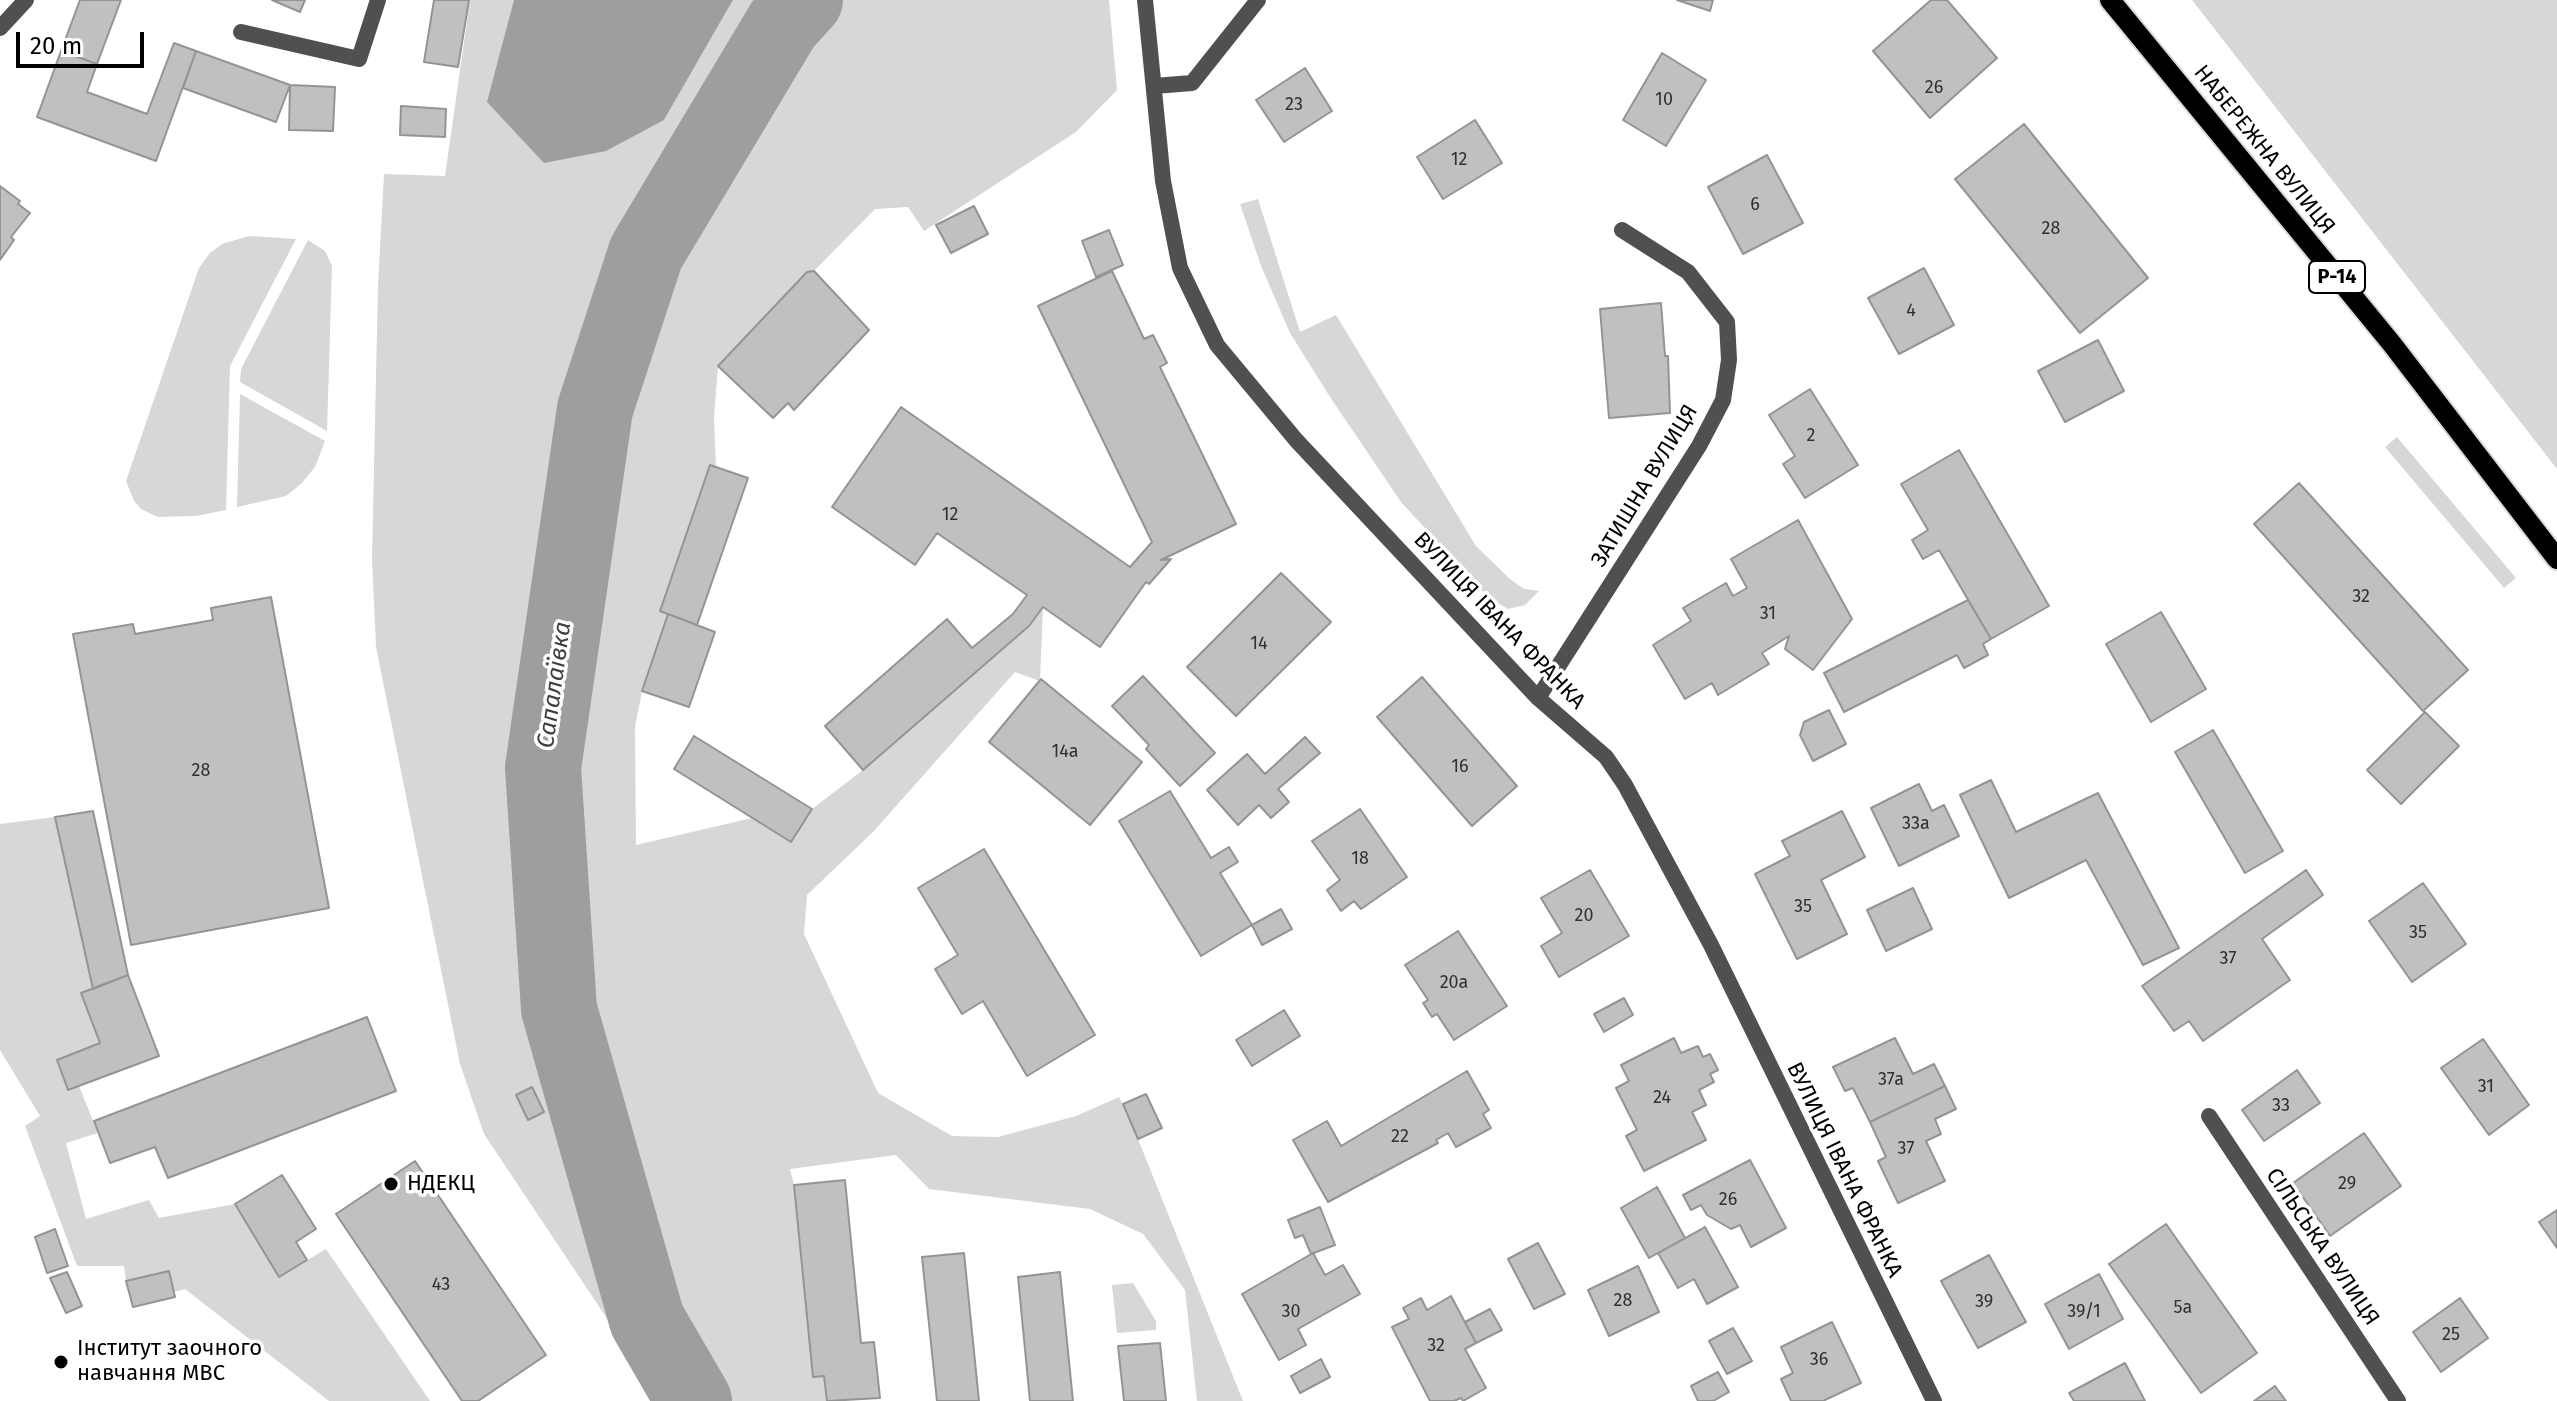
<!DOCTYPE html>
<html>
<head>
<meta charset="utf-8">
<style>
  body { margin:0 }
  #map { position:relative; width:2557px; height:1401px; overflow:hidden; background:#fff; font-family:"Fira Sans",sans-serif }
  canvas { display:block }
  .scale { position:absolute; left:16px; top:32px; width:128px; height:36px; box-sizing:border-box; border:4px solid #000; border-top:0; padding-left:10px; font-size:24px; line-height:28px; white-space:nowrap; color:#000; -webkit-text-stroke:6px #fff; paint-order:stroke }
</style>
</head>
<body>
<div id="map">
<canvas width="2557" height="1401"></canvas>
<div class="scale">20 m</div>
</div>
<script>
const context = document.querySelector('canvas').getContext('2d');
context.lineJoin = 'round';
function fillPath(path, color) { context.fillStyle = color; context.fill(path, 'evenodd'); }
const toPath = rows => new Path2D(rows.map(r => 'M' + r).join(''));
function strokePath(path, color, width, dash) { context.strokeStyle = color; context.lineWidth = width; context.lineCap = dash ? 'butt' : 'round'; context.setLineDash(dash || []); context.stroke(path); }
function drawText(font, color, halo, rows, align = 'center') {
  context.font = font + ' "Fira Sans",sans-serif'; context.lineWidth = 7; context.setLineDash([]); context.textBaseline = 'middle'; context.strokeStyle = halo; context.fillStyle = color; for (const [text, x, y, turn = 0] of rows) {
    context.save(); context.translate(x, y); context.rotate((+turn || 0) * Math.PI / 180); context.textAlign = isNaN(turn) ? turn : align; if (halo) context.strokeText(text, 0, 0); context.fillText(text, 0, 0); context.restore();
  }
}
const green = toPath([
  [470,0,514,0,512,11,664,120,733,0,1109,0,1117,90,1076,132,924,231,908,207,875,209,814,271,807,272,718,366,714,418,716,468,642,691,635,727,636,845,752,818,791,842,812,809,863,770,1028,626,1043,607,1040,681,1015,672,873,832,807,895,804,934,878,1093,952,1136,998,1137,1076,1116,1119,1097,1138,1139,1243,1401,1197,1401,1185,1290,1143,1234,1090,1209,929,1189,896,1155,790,1169,794,1185,813,1376,824,1376,827,1401,662,1401,484,1134,460,1064,376,647,372,560,378,285,384,174,445,176],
  [2192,0,2557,0,2557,469,2305,145],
  [1258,199,1300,332,1336,315,1476,546,1510,579,1524,589,1539,591,1525,605,1508,609,1489,598,1401,502,1330,397,1290,333,1261,266,1240,204],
  [249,236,296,239,230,366,226,510,196,516,158,517,141,509,134,501,126,481,199,268,210,253,222,244],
  [308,240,325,251,332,266,327,431,240,382,241,369],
  [240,394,325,441,315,467,302,483,286,496,237,507],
  [2397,437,2516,578,2504,588,2385,447],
  [55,817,93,989,81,993,100,1043,57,1060,68,1090,79,1086,98,1133,66,1143,86,1219,149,1200,159,1218,235,1204,279,1277,326,1249,430,1401,329,1401,185,1289,174,1292,169,1271,126,1281,124,1266,77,1266,25,1126,40,1116,0,1050,0,824],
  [1133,1283,1156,1321,1156,1330,1117,1333,1112,1285]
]);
const water = toPath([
  [514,0,733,0,664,120,606,151,544,163,487,102]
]);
const river = toPath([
  [694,1401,647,1320,559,1009,543,768,595,409,646,253,783,24,805,0]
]);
const building = toPath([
  [80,0,121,0,97,64,61,51,80,0],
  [272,0,305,0,300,12,272,0],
  [434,0,469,0,458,67,424,62,434,0],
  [1677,0,1713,0,1710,11,1677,0],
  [1931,0,1947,0,1997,58,1930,118,1873,51,1931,0],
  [174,43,196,51,156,161,37,117,61,51,97,64,87,92,147,114,174,43],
  [196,51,290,85,276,122,183,88,196,51],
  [1662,53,1706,80,1666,146,1623,120,1662,53],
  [1305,68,1332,111,1284,142,1256,100,1305,68],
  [290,85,335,87,333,131,289,130,290,85],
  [401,106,446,109,445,137,400,135,401,106],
  [1475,120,1502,163,1443,199,1417,157,1475,120],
  [2024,124,2148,278,2080,333,1955,179,2024,124],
  [1767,155,1803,223,1743,254,1708,187,1767,155],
  [0,186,20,201,18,204,30,213,11,237,14,240,0,260,0,186],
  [974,206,988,234,951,253,936,225,974,206],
  [1109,230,1123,265,1096,277,1082,241,1109,230],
  [1924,268,1954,325,1899,354,1868,298,1924,268],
  [814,271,869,330,794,410,788,403,773,418,718,366,807,272,814,271],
  [1112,271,1144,339,1153,335,1167,363,1160,367,1236,524,1161,560,1171,559,1149,584,1146,582,1100,647,1043,607,1029,626,863,770,825,726,947,619,972,648,1013,614,1027,595,937,533,915,565,832,507,901,407,1130,567,1152,542,1038,306,1112,271],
  [1661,303,1665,356,1668,356,1670,413,1609,418,1600,309,1661,303],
  [2098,340,2124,391,2065,422,2038,371,2098,340],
  [1810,389,1858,465,1805,498,1783,464,1795,456,1769,415,1810,389],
  [1959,450,2049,606,1991,639,1939,550,1923,559,1912,540,1928,530,1901,484,1959,450],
  [710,465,748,478,697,625,660,611,710,465],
  [2299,483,2468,670,2423,711,2254,524,2299,483],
  [1798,520,1852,619,1813,670,1785,649,1789,636,1762,653,1769,664,1718,695,1712,683,1685,699,1653,645,1691,621,1683,608,1726,583,1733,596,1747,588,1731,559,1798,520],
  [1281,573,1331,622,1236,716,1187,667,1281,573],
  [271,597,329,908,131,945,73,634,133,624,135,634,213,620,211,608,271,597],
  [1968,600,1991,639,1983,644,1988,655,1964,668,1957,655,1844,712,1824,673,1968,600],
  [2161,612,2206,689,2151,722,2106,644,2161,612],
  [668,614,715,632,689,707,642,691,668,614],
  [1143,676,1215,753,1180,786,1146,749,1149,745,1112,706,1143,676],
  [1422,677,1517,786,1472,826,1377,717,1422,677],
  [1041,679,1142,762,1090,825,989,742,1041,679],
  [1829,710,1846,744,1813,761,1800,735,1804,722,1829,710],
  [2425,712,2459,746,2401,804,2367,770,2425,712],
  [2213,730,2283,851,2245,873,2175,752,2213,730],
  [694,736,812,809,791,842,674,769,694,736],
  [1305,737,1320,753,1278,789,1289,802,1271,818,1259,805,1238,825,1207,790,1247,754,1265,774,1305,737],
  [1991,780,2016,832,2098,793,2179,948,2143,965,2086,860,2009,898,1960,795,1991,780],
  [1919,784,1932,811,1944,805,1959,836,1899,866,1871,808,1919,784],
  [1170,791,1211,858,1229,847,1238,862,1220,873,1252,925,1201,956,1119,821,1170,791],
  [1360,809,1407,877,1361,909,1354,901,1341,911,1327,890,1340,880,1312,841,1360,809],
  [93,811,128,975,93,989,55,817,93,811],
  [1842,811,1865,857,1821,880,1847,934,1797,959,1755,874,1790,856,1782,841,1842,811],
  [984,849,1095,1035,1027,1076,983,1001,962,1014,935,969,958,955,918,888,984,849],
  [1590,870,1629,936,1559,977,1541,946,1562,933,1541,898,1590,870],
  [2306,870,2323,895,2262,939,2290,980,2203,1041,2189,1021,2174,1031,2142,986,2306,870],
  [2423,883,2466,944,2412,982,2369,921,2423,883],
  [1913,888,1932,929,1886,951,1867,910,1913,888],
  [1281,909,1292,929,1262,945,1252,925,1281,909],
  [1458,931,1507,1006,1454,1040,1437,1014,1432,1017,1423,1003,1428,1000,1405,965,1458,931],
  [128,975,159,1056,68,1090,57,1060,100,1043,81,993,128,975],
  [1624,998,1633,1015,1604,1032,1594,1014,1624,998],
  [1284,1010,1300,1036,1252,1066,1236,1040,1284,1010],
  [367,1017,396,1091,168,1178,155,1147,110,1163,94,1121,367,1017],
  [1674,1038,1681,1053,1698,1046,1703,1057,1710,1054,1718,1070,1710,1074,1714,1082,1699,1090,1706,1105,1692,1112,1706,1140,1644,1171,1626,1136,1637,1130,1616,1088,1629,1081,1621,1065,1674,1038],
  [1895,1038,1913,1074,1934,1064,1945,1086,1870,1122,1853,1088,1845,1091,1833,1067,1895,1038],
  [2483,1039,2529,1105,2489,1135,2441,1068,2483,1039],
  [2297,1070,2320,1103,2264,1141,2242,1110,2297,1070],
  [1467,1071,1489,1110,1483,1114,1491,1128,1456,1147,1448,1133,1436,1140,1438,1143,1328,1202,1293,1140,1327,1121,1341,1146,1467,1071],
  [1945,1086,1956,1109,1935,1119,1941,1134,1926,1141,1945,1181,1898,1203,1878,1161,1886,1157,1870,1122,1945,1086],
  [532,1087,544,1112,528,1120,516,1095,532,1087],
  [1146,1094,1162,1128,1138,1139,1123,1104,1146,1094],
  [2364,1133,2401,1186,2330,1236,2293,1183,2364,1133],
  [1750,1160,1786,1228,1751,1247,1740,1225,1731,1229,1707,1215,1701,1205,1691,1210,1683,1195,1750,1160],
  [415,1161,546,1355,478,1401,462,1401,336,1214,415,1161],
  [282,1175,316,1229,296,1242,307,1260,279,1277,235,1204,282,1175],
  [845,1180,861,1343,874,1342,880,1398,827,1401,824,1376,813,1377,794,1185,845,1180],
  [1657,1187,1685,1238,1649,1258,1621,1208,1657,1187],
  [1320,1207,1335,1245,1311,1254,1303,1235,1295,1238,1288,1220,1320,1207],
  [2557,1210,2557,1248,2539,1222,2557,1210],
  [2166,1224,2257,1353,2201,1393,2109,1264,2166,1224],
  [1705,1227,1738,1287,1707,1304,1694,1279,1678,1288,1658,1253,1705,1227],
  [55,1229,68,1266,47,1273,35,1237,55,1229],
  [1538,1243,1565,1294,1534,1309,1508,1259,1538,1243],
  [964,1253,979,1401,937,1401,922,1257,964,1253],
  [1313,1253,1325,1275,1343,1265,1360,1294,1298,1329,1306,1345,1279,1360,1242,1294,1313,1253],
  [1989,1255,2026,1322,1978,1348,1941,1281,1989,1255],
  [1638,1266,1659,1312,1609,1336,1588,1290,1638,1266],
  [169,1271,175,1297,133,1307,126,1281,169,1271],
  [67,1272,82,1306,66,1313,50,1278,67,1272],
  [1060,1272,1073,1401,1030,1401,1018,1277,1060,1272],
  [2099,1274,2123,1319,2069,1349,2045,1304,2099,1274],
  [1451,1296,1476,1343,1465,1349,1486,1388,1463,1401,1461,1398,1454,1401,1430,1401,1392,1327,1409,1319,1403,1308,1421,1298,1427,1310,1451,1296],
  [2460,1298,2488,1338,2441,1372,2413,1332,2460,1298],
  [1490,1309,1502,1330,1476,1343,1465,1322,1490,1309],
  [1832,1322,1861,1383,1823,1401,1791,1401,1781,1379,1793,1373,1781,1347,1832,1322],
  [1733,1328,1752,1361,1727,1374,1709,1341,1733,1328],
  [1160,1343,1166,1401,1124,1401,1118,1346,1160,1343],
  [1321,1359,1330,1377,1300,1393,1291,1376,1321,1359],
  [2125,1363,2145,1401,2074,1401,2069,1393,2125,1363],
  [1718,1372,1729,1392,1713,1401,1698,1401,1691,1386,1718,1372],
  [2275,1386,2286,1401,2254,1401,2275,1386]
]);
const street = toPath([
  [1145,0,1163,181,1180,268,1217,345,1296,440,1538,698,1606,757,1625,785,1711,945,1934,1401],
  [0,28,26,0],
  [241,32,359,59,378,0],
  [1154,86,1192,83,1258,0],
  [1538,698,1699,446,1723,400,1729,360,1727,322,1688,272,1622,230],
  [2209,1116,2398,1401]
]);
const primary = toPath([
  [2110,0,2392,344,2557,559]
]);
const markers = [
  [391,1184,8,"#000"],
  [61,1362,8,"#000"]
];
const numberNames = [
  ["26",1934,88],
  ["10",1664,100],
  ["23",1294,105],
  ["12",1459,160],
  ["6",1755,205],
  ["28",2051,229],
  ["4",1911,311],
  ["2",1811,436],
  ["12",950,515],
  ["32",2361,597],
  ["31",1768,614],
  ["14",1259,644],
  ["14а",1065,752],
  ["16",1460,767],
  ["28",201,771],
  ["33а",1916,824],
  ["18",1360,859],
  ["35",1803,907],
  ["20",1584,916],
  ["35",2418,933],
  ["37",2228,959],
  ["20а",1454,983],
  ["37а",1891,1080],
  ["31",2486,1087],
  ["24",1662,1098],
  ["33",2281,1106],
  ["22",1400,1137],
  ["37",1906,1149],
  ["29",2347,1184],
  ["26",1728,1200],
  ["43",441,1285],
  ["28",1623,1301],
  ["39",1984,1302],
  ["5а",2183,1308],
  ["30",1291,1312],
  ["39/1",2084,1312],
  ["25",2451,1335],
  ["32",1436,1346],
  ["36",1819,1360]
];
const shields = [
  [2337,277,56]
];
const shieldNames = [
  ["Р-14",2337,277]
];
const streetNames = [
  ["НАБЕРЕЖНА ВУЛИЦЯ",2264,150,51],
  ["ЗАТИШНА ВУЛИЦЯ",1645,486,-59],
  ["ВУЛИЦЯ ІВАНА ФРАНКА",1499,621,46],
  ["ВУЛИЦЯ ІВАНА ФРАНКА",1844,1170,64],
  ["СІЛЬСЬКА ВУЛИЦЯ",2322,1247,56]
];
const poiNames = [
  ["НДЕКЦ",407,1184],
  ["Інститут заочного",77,1349],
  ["навчання МВС",77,1374]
];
const waterNames = [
  ["Сапалаївка",555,685,-82]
];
fillPath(green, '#d7d7d7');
fillPath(water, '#9e9e9e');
strokePath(river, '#9e9e9e', 76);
fillPath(building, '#c0c0c0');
strokePath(building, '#949494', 2);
strokePath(primary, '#dbdbdb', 24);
strokePath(street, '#505050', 16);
strokePath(primary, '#000', 20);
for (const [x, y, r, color] of markers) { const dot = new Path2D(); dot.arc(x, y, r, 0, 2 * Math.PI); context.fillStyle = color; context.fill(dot); strokePath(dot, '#fff', 3); }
drawText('18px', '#303030', null, numberNames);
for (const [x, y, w] of shields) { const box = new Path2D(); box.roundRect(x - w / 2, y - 16, w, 32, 6); context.fillStyle = '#fff'; context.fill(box); strokePath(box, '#000', 2); }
drawText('bold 20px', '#000', null, shieldNames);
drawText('22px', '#000', '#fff', streetNames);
drawText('22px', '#000', '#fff', poiNames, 'left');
drawText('italic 24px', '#3f3f3f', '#fff', waterNames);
</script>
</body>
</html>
